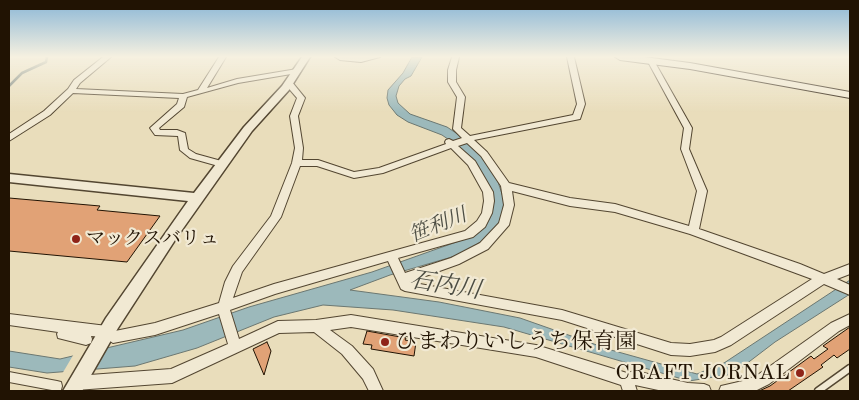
<!DOCTYPE html>
<html>
<head>
<meta charset="utf-8">
<style>
  body { margin:0 }
  #map { position:relative; width:859px; height:400px; overflow:hidden; background:#e9ddbb; font-family:"Old Standard TT",serif }
  canvas { display:block }
  .frame { position:absolute; inset:0; border:10px solid #211303; pointer-events:none }
</style>
</head>
<body>
<div id="map">
<canvas width="859" height="400"></canvas>
<div class="frame"></div>
</div>
<script>
const context = document.querySelector('canvas').getContext('2d');
context.lineJoin = 'round';
function fillPath(path, color) { context.fillStyle = color; context.fill(path, 'evenodd'); }
const toPath = rows => new Path2D(rows.map(r => 'M' + r).join(''));
function strokePath(path, color, width, dash) { context.strokeStyle = color; context.lineWidth = width; context.lineCap = dash ? 'butt' : 'round'; context.setLineDash(dash || []); context.stroke(path); }
function drawText(font, color, halo, rows, align = 'center') {
  context.font = font + ' "Old Standard TT","Noto Serif JP",serif'; context.lineWidth = 4.5; context.setLineDash([]); context.textBaseline = 'middle'; context.strokeStyle = halo; context.fillStyle = color; for (const [text, x, y, turn = 0] of rows) {
    context.save(); context.translate(x, y); context.rotate((+turn || 0) * Math.PI / 180); context.textAlign = isNaN(turn) ? turn : align; if (halo) context.strokeText(text, 0, 0); context.fillText(text, 0, 0); context.restore();
  }
}
const water = toPath([
  [412,57,422,57,411,76,405,79,399,86,396,96,398,103,410,114,447,127,462,137,482,156,497,179,504,200,502,220,488,237,462,254,390,275,350,290,439,302,520,318,611,350,697,374,724,363,850,280,850,294,775,342,733,374,689,381,504,327,393,310,323,305,274,317,197,348,135,366,47,373,9,367,9,351,60,359,183,330,249,307,372,272,462,240,492,203,458,146,442,135,408,122,397,115,389,105,387,98,388,90,403,73,412,57]
]);
const pier = toPath([
  [107,345,90,372,62,374,75,352]
]);
const stream = toPath([
  [9,86,22,73,46,62,47,57]
]);
const building = toPath([
  [9,198,100,206,97,210,160,216,127,262,9,251,9,198],
  [850,327,850,349,837,358,834,355,821,365,823,367,788,391,759,391,770,386,811,356,814,359,828,349,823,346,850,327],
  [367,331,406,338,405,340,416,342,414,356,371,349,372,345,363,344,367,331],
  [267,342,271,351,264,375,253,349,267,342]
]);
const service = toPath([
  [818,391,850,368]
]);
const pedestrian = toPath([
  [9,372,57,381,61,382,62,386,61,390,57,391,9,382,9,372]
]);
const minor = toPath([
  [103,57,111,57,80,83,76,89,183,94,198,90,219,57,226,57,207,88,237,79,297,69,301,71,297,73,238,83,187,97,184,107,159,128,160,130,177,130,185,133,188,149,196,154,225,162,227,164,225,166,222,167,190,158,180,150,178,136,155,135,150,128,177,104,179,98,73,93,50,115,9,141,9,134,44,111,68,89,74,80,103,57],
  [452,57,459,57,456,70,456,82,465,97,461,128,470,136,573,115,577,104,567,57,574,57,585,104,580,119,474,140,487,152,509,183,570,198,615,204,689,226,697,191,681,149,684,128,647,60,653,59,692,128,689,149,707,191,699,229,800,264,824,274,850,264,850,274,837,279,850,285,850,295,824,284,731,345,715,352,690,356,671,355,562,320,405,291,401,289,388,261,275,294,230,310,239,339,278,321,316,320,351,315,536,345,627,373,635,371,688,383,704,384,709,386,711,391,663,391,635,385,637,391,623,391,621,385,536,357,351,327,330,330,352,346,373,369,383,391,369,391,363,379,342,354,314,332,279,333,172,383,76,390,71,388,69,383,71,378,76,376,171,369,228,344,219,314,155,335,113,343,104,337,91,336,92,339,91,343,86,345,58,338,57,334,58,332,9,325,9,314,107,326,115,331,155,323,219,303,225,282,233,266,271,216,292,163,295,148,290,116,297,98,285,84,286,82,292,82,305,98,298,116,303,148,302,160,318,160,354,172,379,168,446,144,445,142,446,140,449,139,453,141,462,138,453,129,457,97,448,82,448,70,452,57],
  [467,143,481,156,501,186,504,205,499,223,480,243,451,258,405,273,398,258,473,237,485,227,492,213,494,201,493,192,475,161,458,146,467,143],
  [451,148,468,165,483,192,484,201,482,213,477,221,465,231,274,284,233,298,242,272,281,217,300,166,317,166,354,178,383,173,451,148],
  [512,191,570,206,615,212,690,234,812,279,721,337,714,340,690,344,671,343,562,310,409,282,459,264,488,249,509,225,514,205,512,191],
  [850,314,850,325,839,331,769,384,755,391,719,391,721,386,747,380,759,374,831,323,850,314]
]);
const tertiary = toPath([
  [302,57,310,57,289,90,252,131,177,237,118,328,82,391,63,391,106,318,188,201,9,182,9,174,194,193,244,127,282,86,302,57]
]);
const secondary = toPath([
  [335,57,380,57,361,62,340,60,335,57],
  [615,57,644,57,690,63,850,92,850,98,690,69,620,60,615,57]
]);
const markers = [
  [76,239,5,"#8f2418"],
  [385,342,5,"#8f2418"],
  [800,373,5,"#8f2418"]
];
const poiNames = [
  ["マックスバリュ",86,239]
];
const waterNames = [
  ["笹利川",438,226,-22]
];
const nearPoinames = [
  ["ひまわりいしうち保育園",395,342],
  ["CRAFT JORNAL",790,373,"right"]
];
const nearWaternames = [
  ["石内川",445,286,9]
];
fillPath(water, '#9cb9bb');
strokePath(water, '#6b7771', 1);
fillPath(pier, '#e9ddbb');
strokePath(stream, '#6b7771', 2.5);
fillPath(building, '#e1a276');
strokePath(building, '#211303', 1);
strokePath(service, '#534631', 9);
strokePath(pedestrian, '#534631', 2);
strokePath(minor, '#534631', 2);
strokePath(tertiary, '#534631', 3);
strokePath(secondary, '#211303', 2);
strokePath(service, '#f1e9d3', 6);
fillPath(pedestrian, '#f1e9d3');
fillPath(minor, '#f1e9d3');
fillPath(tertiary, '#f1e9d3');
fillPath(secondary, '#f1e9d3');
const sky = context.createLinearGradient(0, 0, 0, 113);
sky.addColorStop(0, '#89b6d6');
sky.addColorStop(0.5, '#f5f0e0');
sky.addColorStop(1, '#f5f0e000');
context.fillStyle = sky;
context.fillRect(0, 0, 859, 113);
for (const [x, y, r, color] of markers) { const dot = new Path2D(); dot.arc(x, y, r, 0, 2 * Math.PI); context.fillStyle = color; context.fill(dot); strokePath(dot, '#f1e9d3', 2); }
drawText('19px', '#211303', '#f1e9d3', poiNames, 'left');
drawText('italic 20px', '#4c4d43', '#f1e9d3', waterNames);
drawText('22px', '#211303', '#f1e9d3', nearPoinames, 'left');
drawText('italic 24px', '#4c4d43', '#f1e9d3', nearWaternames);
</script>
</body>
</html>
